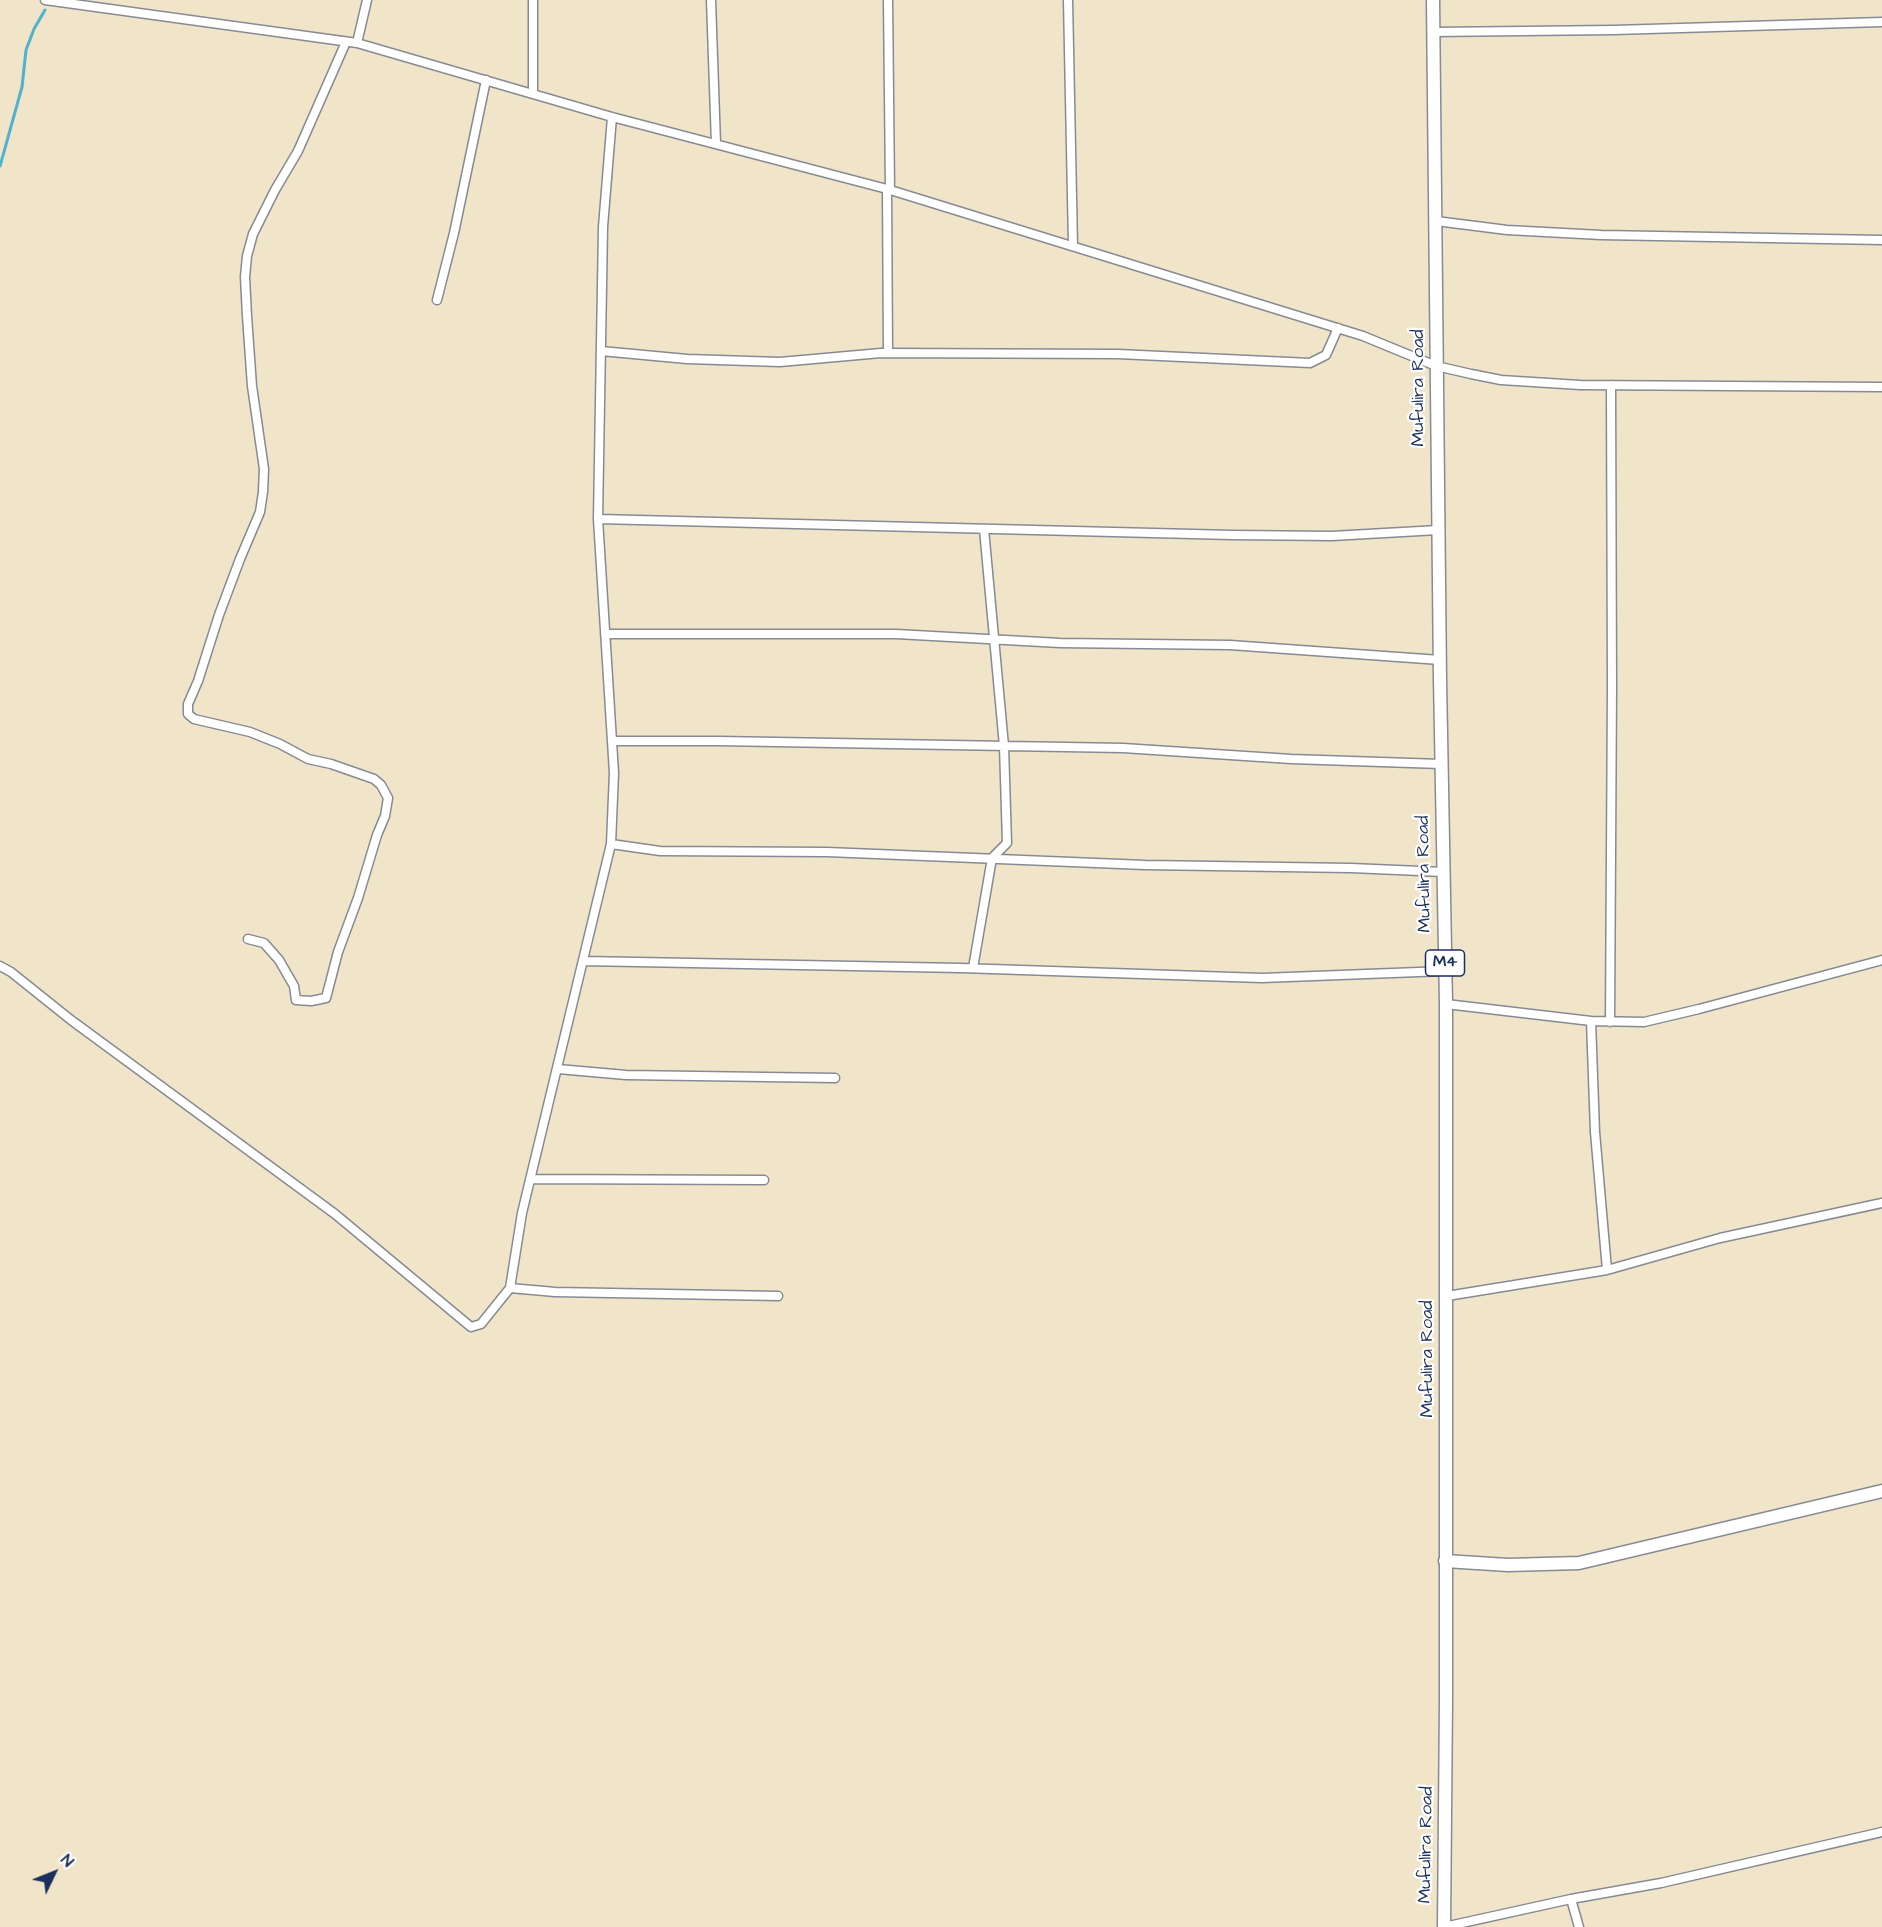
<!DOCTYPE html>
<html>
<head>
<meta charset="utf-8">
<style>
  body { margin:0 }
  #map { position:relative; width:1882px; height:1927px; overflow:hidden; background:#f0e5c9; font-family:"Architects Daughter",sans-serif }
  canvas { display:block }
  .north { position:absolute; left:24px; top:1843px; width:60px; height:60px; -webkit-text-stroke:4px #fff; paint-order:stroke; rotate:47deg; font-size:16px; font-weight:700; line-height:24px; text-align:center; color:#1b2f5e }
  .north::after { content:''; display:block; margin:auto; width:21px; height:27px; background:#1b2f5e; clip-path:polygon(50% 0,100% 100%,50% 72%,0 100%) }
</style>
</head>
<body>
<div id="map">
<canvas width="1882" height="1927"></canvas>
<div class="north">N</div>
</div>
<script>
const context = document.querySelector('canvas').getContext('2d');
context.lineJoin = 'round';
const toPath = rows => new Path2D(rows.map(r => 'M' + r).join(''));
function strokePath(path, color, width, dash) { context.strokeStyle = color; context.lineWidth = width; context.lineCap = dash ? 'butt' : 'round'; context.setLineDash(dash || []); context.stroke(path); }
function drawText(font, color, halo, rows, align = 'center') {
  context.font = font + ' "Architects Daughter",sans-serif'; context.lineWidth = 4.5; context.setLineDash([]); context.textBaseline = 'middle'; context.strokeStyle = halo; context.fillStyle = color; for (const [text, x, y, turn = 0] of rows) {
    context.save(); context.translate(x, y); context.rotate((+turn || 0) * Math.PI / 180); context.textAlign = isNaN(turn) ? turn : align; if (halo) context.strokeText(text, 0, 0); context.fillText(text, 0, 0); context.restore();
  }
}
const stream = toPath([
  [0,166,22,87,26,50,34,29,45,10]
]);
const street = toPath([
  [45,0,357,43,612,117,887,189,1363,336,1436,366,1471,374,1501,380,1580,385,1882,387],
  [711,0,716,144],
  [888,0,890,190],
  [1068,0,1073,246],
  [1433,32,1614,30,1882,22],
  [357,43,367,0],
  [533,94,533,0],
  [887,189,888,353],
  [1436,221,1507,230,1601,235,1882,240],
  [437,300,454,233,486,80],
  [601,351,687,359,780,362,881,353,1118,354,1310,363,1326,355,1338,328],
  [598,519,1232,535,1332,536,1438,530],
  [605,634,896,634,1060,643,1230,645,1440,660],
  [612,741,718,741,1123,748,1291,759,1441,764],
  [611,844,660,851,827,852,1145,865,1351,868,1443,872],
  [248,939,264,943,279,960,294,986,296,1000,311,1001,326,998,338,952,358,898,377,835,385,816,388,798,381,785,374,779,331,764,308,759,280,744,250,732,194,719,188,714,188,704,198,681,219,615,240,559,260,512,263,492,264,469,252,386,247,316,245,277,247,256,253,234,275,190,298,151,346,42],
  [583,961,961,968,1262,978,1445,971],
  [0,966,11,972,71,1020,335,1214,471,1327,481,1324,510,1288,522,1213,611,844,614,773,598,519,603,227,612,117],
  [973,968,992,858,1007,843,1004,746,984,529],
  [1446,1004,1591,1021,1644,1022,1699,1009,1882,960],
  [1591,1021,1595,1132,1607,1270],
  [1610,1022,1612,686,1611,385],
  [558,1069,626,1075,835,1078],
  [531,1179,764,1180],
  [510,1288,555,1292,778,1296],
  [1447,1296,1607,1270,1720,1238,1882,1203],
  [1571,1899,1579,1927],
  [1444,1927,1571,1899,1661,1883,1882,1832]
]);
const secondary = toPath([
  [1445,1561,1508,1565,1579,1563,1882,1491]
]);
const primary = toPath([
  [1433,0,1440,679,1446,1004,1446,1699,1444,1927]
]);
const shields = [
  [1445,963,39]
];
const shieldNames = [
  ["M4",1445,963]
];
const streetNames = [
  ["Mufulira Road",1419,388,-90],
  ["Mufulira Road",1425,874,-91],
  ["Mufulira Road",1428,1359,-90],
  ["Mufulira Road",1427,1845,-89]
];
strokePath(stream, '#4fb3cd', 3);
strokePath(street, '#868a94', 11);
strokePath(secondary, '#868a94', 15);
strokePath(primary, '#868a94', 15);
strokePath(street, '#fff', 8);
strokePath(secondary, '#fff', 12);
strokePath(primary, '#fff', 12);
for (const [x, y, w] of shields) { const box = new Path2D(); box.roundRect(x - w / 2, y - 13, w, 26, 4.5); context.fillStyle = '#fff'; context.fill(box); strokePath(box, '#1b2f5e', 1.5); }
drawText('bold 16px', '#1b2f5e', null, shieldNames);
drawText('18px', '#1b2f5e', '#fff', streetNames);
</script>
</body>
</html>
